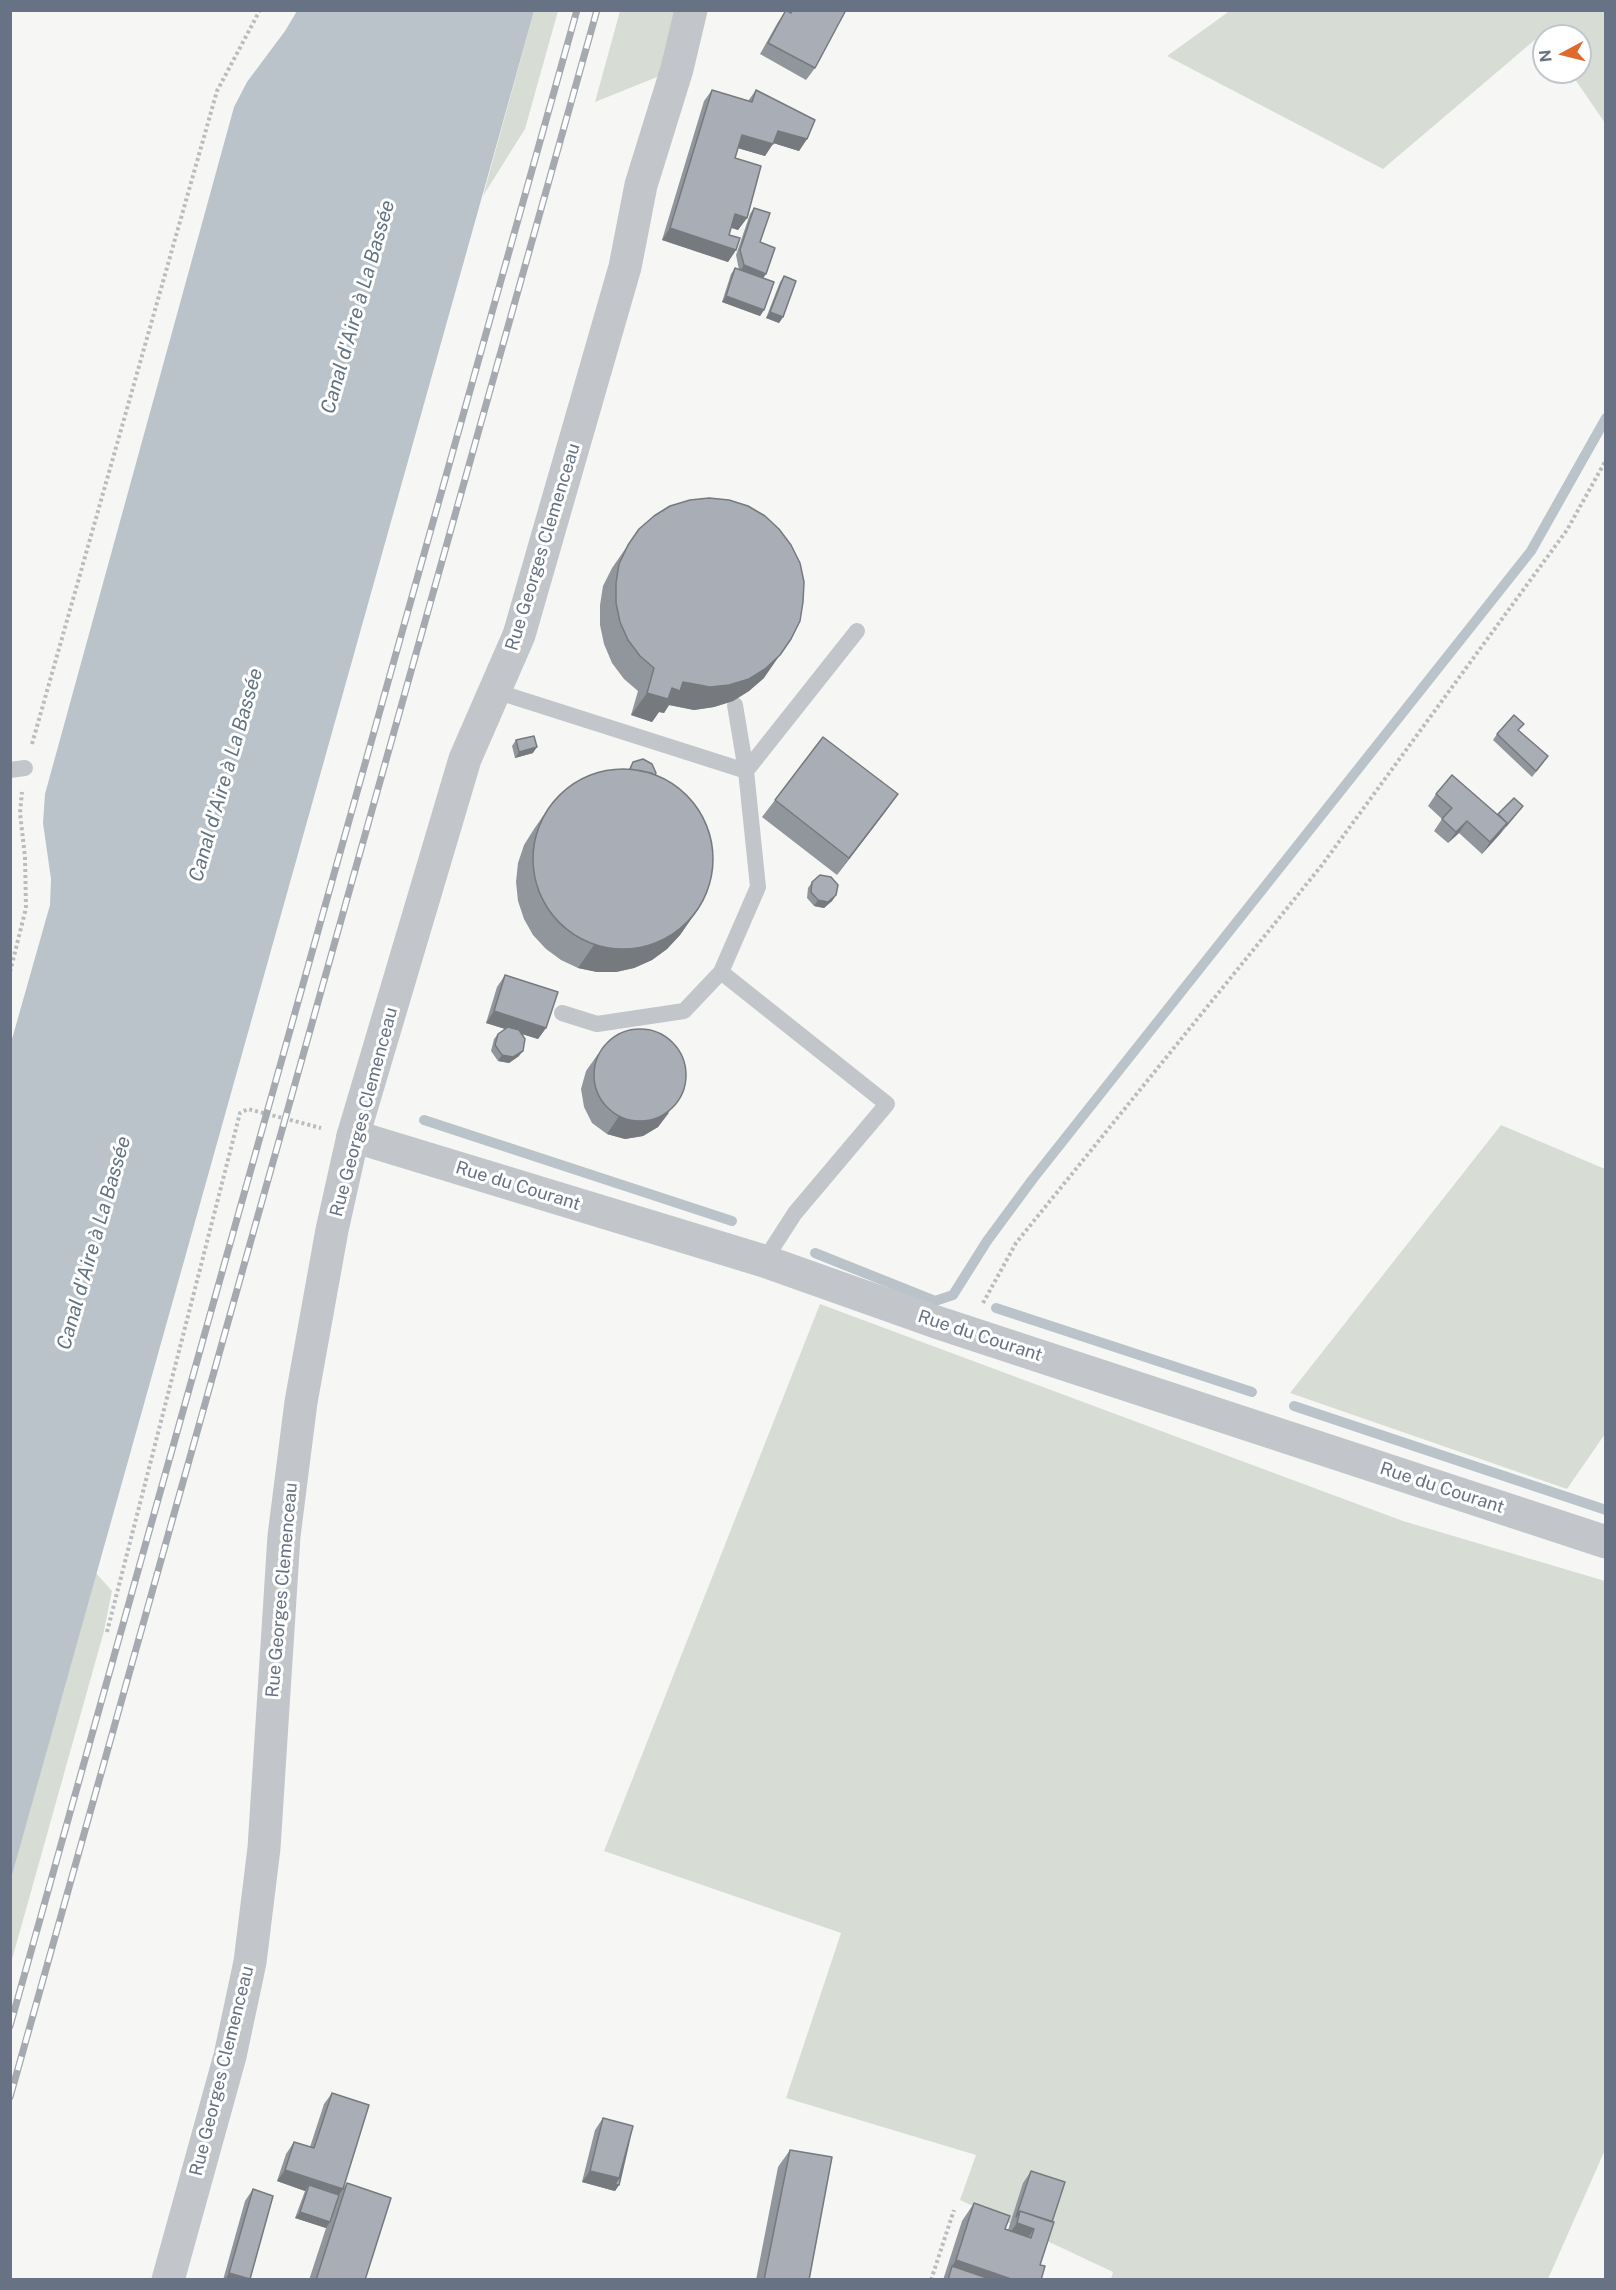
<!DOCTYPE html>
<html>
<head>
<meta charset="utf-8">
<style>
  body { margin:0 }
  #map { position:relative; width:1616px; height:2290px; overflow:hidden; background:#f6f7f4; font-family:"Public Sans",sans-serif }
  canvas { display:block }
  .frame { position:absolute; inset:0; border:12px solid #677384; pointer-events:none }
  .north { position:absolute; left:1532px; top:24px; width:60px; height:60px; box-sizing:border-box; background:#fff; border:2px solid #c2c7ce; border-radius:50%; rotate:263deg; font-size:16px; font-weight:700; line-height:24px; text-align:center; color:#677384 }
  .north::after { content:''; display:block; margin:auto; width:21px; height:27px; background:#de6b2d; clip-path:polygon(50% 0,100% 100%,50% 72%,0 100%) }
</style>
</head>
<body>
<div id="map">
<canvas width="1616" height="2290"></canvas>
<div class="frame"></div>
<div class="north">N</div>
</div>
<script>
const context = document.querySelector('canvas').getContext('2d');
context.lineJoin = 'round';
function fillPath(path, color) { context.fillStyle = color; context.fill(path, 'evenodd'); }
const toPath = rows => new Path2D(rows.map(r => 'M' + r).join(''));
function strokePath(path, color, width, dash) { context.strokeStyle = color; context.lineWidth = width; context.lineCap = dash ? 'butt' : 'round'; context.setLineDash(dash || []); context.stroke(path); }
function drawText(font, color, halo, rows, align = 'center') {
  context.font = font + ' "Public Sans",sans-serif'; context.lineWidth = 6; context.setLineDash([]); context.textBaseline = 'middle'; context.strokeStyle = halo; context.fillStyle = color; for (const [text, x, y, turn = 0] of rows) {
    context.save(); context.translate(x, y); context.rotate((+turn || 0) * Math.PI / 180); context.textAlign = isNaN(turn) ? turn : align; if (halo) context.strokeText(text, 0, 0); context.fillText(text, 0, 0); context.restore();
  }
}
const green = toPath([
  [1231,10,1605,11,1605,123,1570,72,1580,72,1580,36,1545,36,1543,33,1383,169,1167,56],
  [534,11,558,11,525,129,483,196],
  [620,11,691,11,677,69,595,102],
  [1501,1125,1605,1169,1605,1434,1567,1489,1290,1393],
  [820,1304,1403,1521,1605,1581,1605,2150,1548,2279,1111,2279,1113,2272,960,2200,976,2155,786,2098,841,1933,604,1851],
  [96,1573,112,1591,104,1631,11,1963,11,1879]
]);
const water = toPath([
  [297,11,534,11,11,1879,10,1046,50,905,51,879,43,823,45,794,234,107,247,82,285,31]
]);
const stream = toPath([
  [424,1120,732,1221],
  [815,1253,935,1301,953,1295,987,1241,1032,1180,1531,551,1606,418],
  [996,1308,1252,1392],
  [1294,1406,1606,1510]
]);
const path = toPath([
  [32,744,217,91,260,10],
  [10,972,26,908,25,857,20,813,22,792],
  [983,1303,1016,1243,1322,865,1567,530,1606,460],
  [107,1632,240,1113,248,1109,321,1128],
  [931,2280,954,2210]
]);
const service = toPath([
  [495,691,746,771,857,631],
  [10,770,25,768],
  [721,972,887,1104,795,1213,764,1261],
  [562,1013,597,1024,684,1011,721,972,758,887,746,771,735,705]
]);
const minor = toPath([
  [353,1136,764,1261,936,1322,1606,1542]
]);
const tertiary = toPath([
  [168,2280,230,2056,250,1962,264,1848,284,1536,301,1402,332,1230,353,1136,465,759,519,635,625,267,641,185,677,69,691,10]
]);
const rail = toPath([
  [10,2026,577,10],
  [10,2097,597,10]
]);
const wall = toPath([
  [786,10,789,12,790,10,846,10,815,68,806,80,760,54,778,22],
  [712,90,748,101,756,90,807,139,799,151,773,143,765,156,738,148,735,158,747,218,738,230,731,228,729,235,736,250,728,262,662,240,704,101],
  [754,208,760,242,763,278,764,310,760,316,722,302,731,274,735,268,739,270,736,255,750,214],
  [784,276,783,317,779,323,766,318,780,282],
  [639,529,764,678,749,691,733,701,714,707,694,710,669,705,664,713,659,712,652,722,631,715,638,691,624,679,612,663,604,644,600,625,600,605,603,586,612,568],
  [1497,734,1544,762,1532,777,1493,740],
  [516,740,533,753,515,758,512,746],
  [633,762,655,775,696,912,680,935,667,949,652,960,634,968,616,972,597,972,578,968,561,960,546,949,533,935,524,919,518,901,516,882,518,863,524,845,534,829,550,806,629,769],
  [898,794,837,875,762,817,775,800],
  [1436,794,1498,814,1523,806,1502,832,1482,854,1459,833,1448,843,1434,831,1442,819,1428,806],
  [812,882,836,895,832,901,824,908,814,906,807,898,808,888],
  [505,975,546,1028,538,1039,522,1034,519,1056,509,1063,498,1061,491,1051,494,1039,498,1034,505,1029,486,1023,497,987],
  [598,1054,669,1113,658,1127,643,1136,625,1139,607,1134,592,1123,584,1107,581,1089,586,1071],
  [332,2093,343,2189,339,2195,347,2183,365,2280,309,2280,326,2228,295,2218,305,2191,277,2181,286,2154,294,2142,310,2147,324,2104],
  [603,2118,619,2185,615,2191,582,2182,595,2130],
  [790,2150,809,2280,756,2280,778,2167],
  [1031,2171,1052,2222,1040,2265,1041,2280,943,2280,962,2221,974,2203,1005,2229,1008,2230,1023,2183],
  [253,2189,250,2279,223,2280,245,2201]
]);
const shadedWall = toPath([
  [778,131,807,139,799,151,770,142],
  [742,135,773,144,765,156,734,147],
  [735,214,747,218,738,230,727,226],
  [670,228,736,250,728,262,662,240],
  [744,265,766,274,762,280,740,271],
  [726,296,764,310,760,316,722,302],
  [770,312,783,317,779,323,766,318],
  [791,639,764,678,749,691,733,701,714,707,694,710,669,705,664,713,659,712,652,722,631,715,647,693,672,688,683,682],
  [537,747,533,753,515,758,519,752],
  [898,794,886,811,837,875,849,858],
  [1467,821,1459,833,1448,843,1456,832],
  [1507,823,1499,835,1482,854,1490,842],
  [836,895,832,901,824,908,814,906,818,900],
  [696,912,680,935,667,949,652,960,634,968,616,972,597,972,578,968,594,945],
  [494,1011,546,1028,538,1039,486,1023],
  [523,1051,519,1056,509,1063,498,1061,502,1055],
  [681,1095,658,1127,643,1136,625,1139,607,1134,619,1116],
  [285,2170,343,2189,335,2201,309,2185,305,2191,277,2181],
  [590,2171,619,2178,611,2190,582,2182],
  [615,2184,619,2185,615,2191,611,2190],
  [300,2212,330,2222,326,2228,295,2218],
  [1017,2223,1034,2229,1022,2246,1005,2240],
  [956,2260,1014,2280,950,2280,952,2266],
  [229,2273,250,2279,225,2280]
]);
const building = toPath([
  [786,10,791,13,792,10,846,10,815,68,768,43,786,10],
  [712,90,752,102,756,90,815,120,807,139,778,131,773,144,742,135,735,158,761,166,747,218,735,214,729,235,740,238,736,250,670,228,712,90],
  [754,208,770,213,760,242,775,248,766,274,744,265,740,250,754,208],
  [735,268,774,282,764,310,726,296,735,268],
  [784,276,796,281,783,317,770,312,784,276],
  [709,498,729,500,748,506,765,516,779,529,791,545,800,563,804,582,803,602,800,621,791,639,780,655,765,669,749,679,729,685,710,687,683,682,680,691,672,688,668,699,647,693,654,668,640,656,628,640,620,622,616,603,616,583,619,564,628,545,639,529,654,516,670,506,690,500,709,498],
  [1514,715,1524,724,1518,730,1548,756,1536,771,1497,734,1514,715],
  [534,736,537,747,519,752,516,740,534,736],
  [823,737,898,794,849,858,775,800,823,737],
  [643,759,652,764,656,773,655,775,651,773,630,769,633,762,643,759],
  '533 859a90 90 0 1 1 180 0a90 90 0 1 1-180 0Z',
  [1452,775,1507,823,1490,842,1467,821,1456,832,1442,819,1452,808,1436,794,1452,775],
  [1514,798,1523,806,1506,826,1507,823,1498,814,1514,798],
  [820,875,831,877,838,885,836,895,828,902,818,900,811,892,812,882,820,875],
  [505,975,558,992,546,1028,494,1011,505,975],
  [508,1027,519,1030,525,1039,523,1051,513,1057,502,1055,495,1045,498,1034,508,1027],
  '594 1075a46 46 0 1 1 92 0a46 46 0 1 1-92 0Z',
  [332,2093,369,2105,343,2189,285,2170,294,2142,314,2148,332,2093],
  [603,2118,633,2126,619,2178,590,2171,603,2118],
  [631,2133,619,2185,615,2184,619,2178,631,2133],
  [790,2150,832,2157,809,2280,764,2280,790,2150],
  [1031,2171,1065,2182,1052,2222,1020,2211,1016,2217,1031,2171],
  [347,2183,391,2198,365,2280,316,2280,347,2183],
  [309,2185,339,2195,330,2222,300,2212,309,2185],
  [253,2189,273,2196,250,2279,229,2273,253,2189],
  [974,2203,1010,2216,1005,2229,1031,2238,1034,2229,1017,2223,1020,2211,1054,2222,1040,2265,1045,2266,1041,2280,1014,2280,956,2260,974,2203],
  [952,2266,987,2278,987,2280,948,2280,952,2266]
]);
const streetNames = [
  ["Rue Georges Clemenceau",543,547,-73],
  ["Rue Georges Clemenceau",364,1112,-75],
  ["Rue du Courant",518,1186,17],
  ["Rue du Courant",980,1336,18],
  ["Rue du Courant",1442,1488,18],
  ["Rue Georges Clemenceau",282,1590,-85],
  ["Rue Georges Clemenceau",222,2071,-76]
];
const waterNames = [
  ["Canal d'Aire à La Bassée",358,307,-74],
  ["Canal d'Aire à La Bassée",226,775,-74],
  ["Canal d'Aire à La Bassée",94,1243,-74]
];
fillPath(green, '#d7ddd5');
fillPath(water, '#bac3c9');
strokePath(stream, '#bac3c9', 10);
strokePath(path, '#babcbf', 4, [3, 3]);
strokePath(service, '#c2c5c9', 16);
strokePath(minor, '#c2c5c9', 33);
strokePath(tertiary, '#c2c5c9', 33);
strokePath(rail, '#a5a9b0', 7);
strokePath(rail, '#fff', 4.5, [14]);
fillPath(wall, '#91969d');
fillPath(shadedWall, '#767a7f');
fillPath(building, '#a9aeb6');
strokePath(building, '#767a7f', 1.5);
drawText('18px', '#677384', '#fff', streetNames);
drawText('italic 20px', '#637480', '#fff', waterNames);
</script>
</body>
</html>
